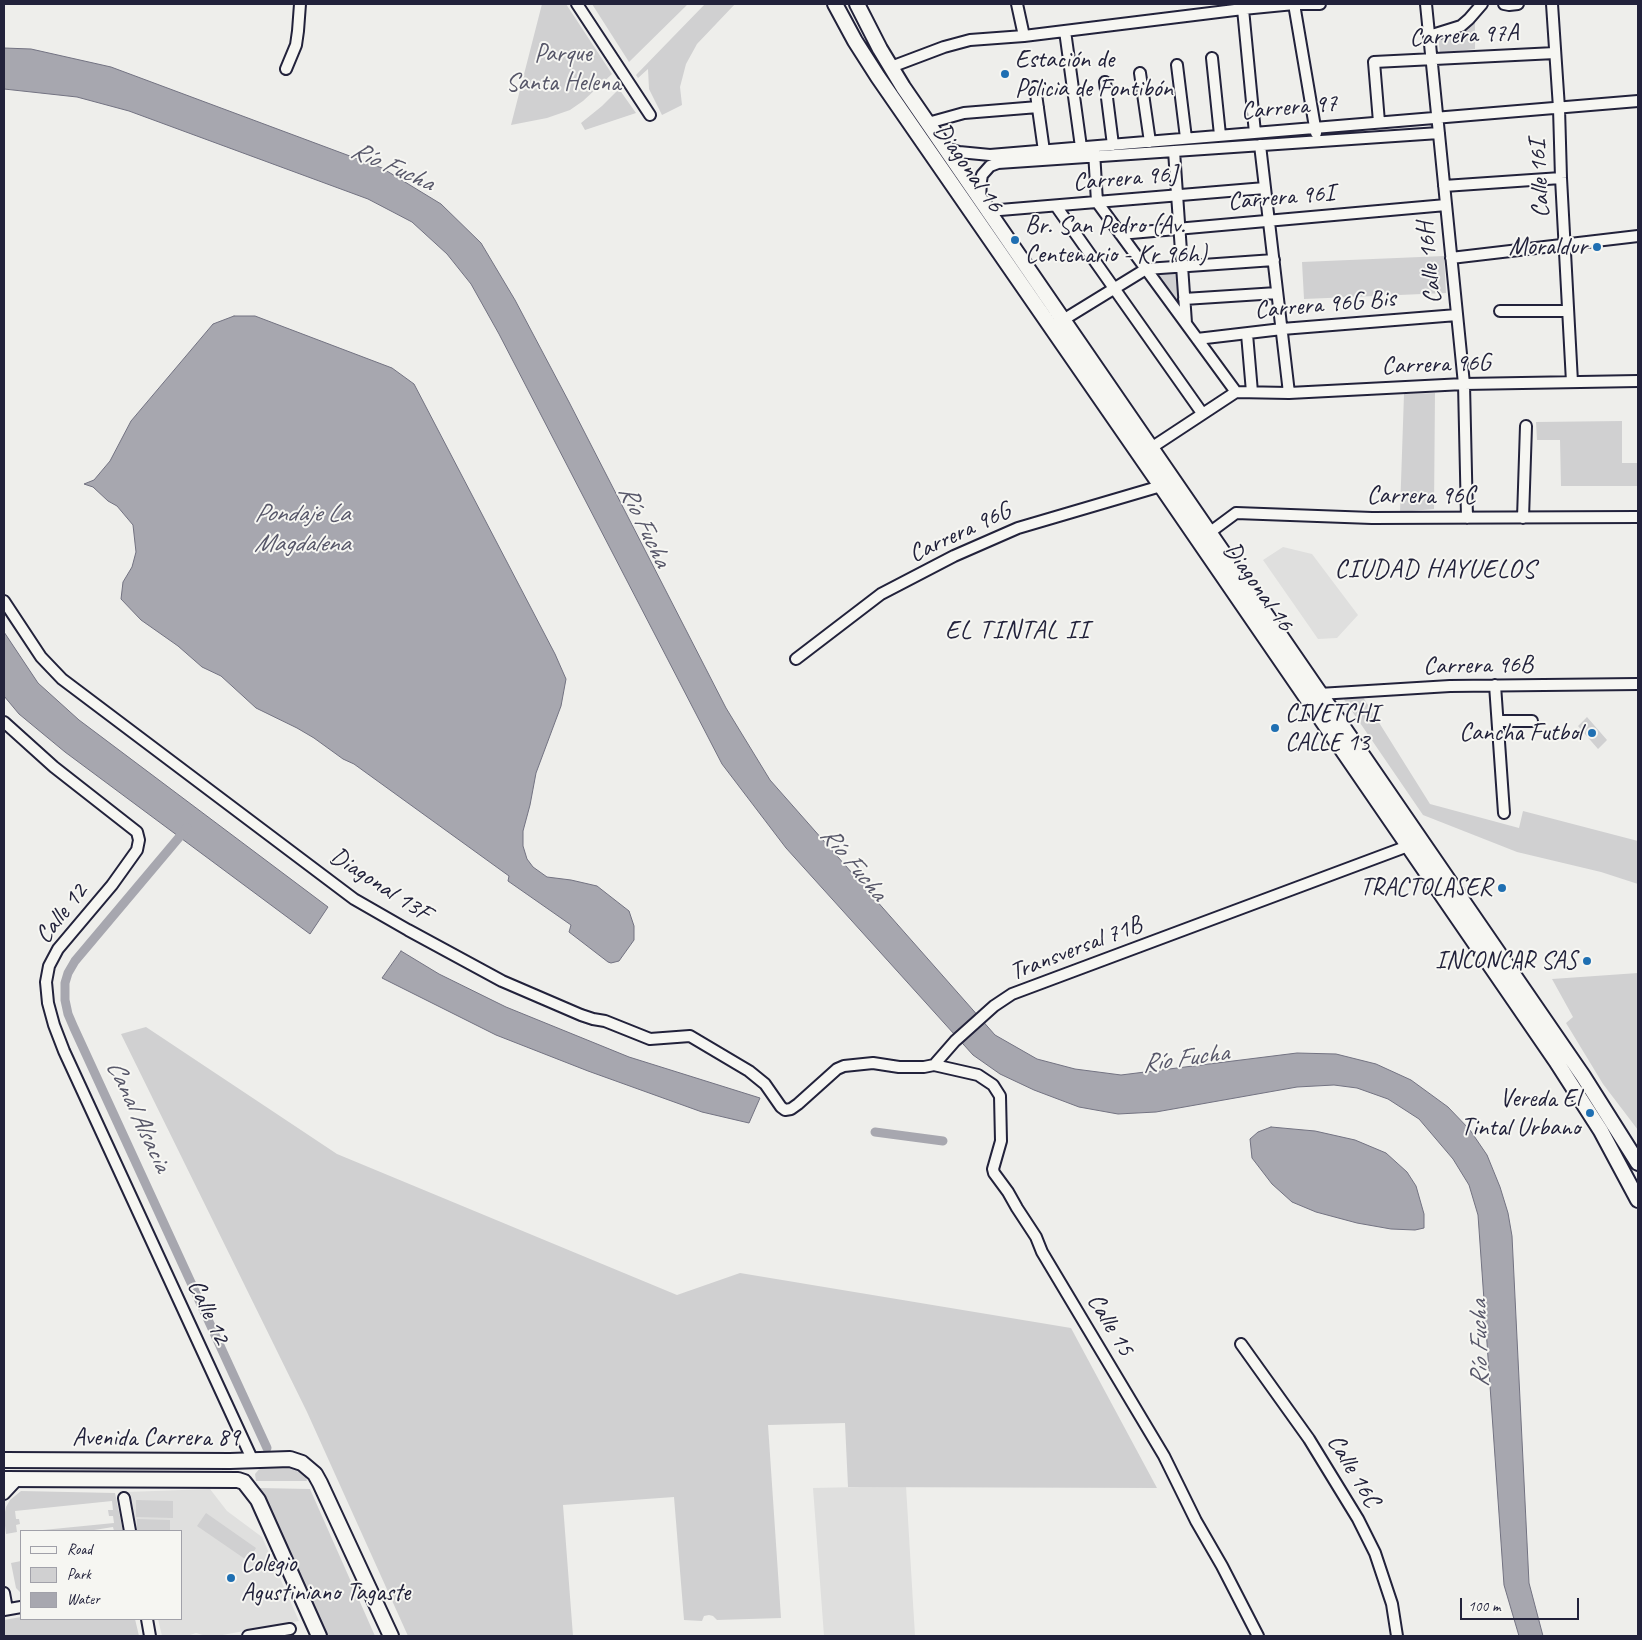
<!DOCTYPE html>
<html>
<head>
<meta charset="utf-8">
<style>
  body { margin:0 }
  #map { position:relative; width:1642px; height:1640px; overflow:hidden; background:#eeeeeb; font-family:Caveat,sans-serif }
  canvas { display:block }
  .frame { position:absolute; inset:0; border:5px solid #22223b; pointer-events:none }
  .legend { position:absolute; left:20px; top:1530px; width:162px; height:90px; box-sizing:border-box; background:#f6f6f2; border:1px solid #a1a1a9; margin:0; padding:6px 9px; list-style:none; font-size:15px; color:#22223b }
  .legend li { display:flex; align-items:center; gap:10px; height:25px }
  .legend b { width:25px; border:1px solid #a1a1a9 }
  .scale { position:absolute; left:1460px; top:1598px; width:119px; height:22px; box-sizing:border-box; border:2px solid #22223b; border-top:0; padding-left:6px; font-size:15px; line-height:18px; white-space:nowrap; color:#22223b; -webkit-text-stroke:4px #f6f6f2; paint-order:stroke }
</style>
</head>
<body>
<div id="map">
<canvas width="1642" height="1640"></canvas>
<div class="frame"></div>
<ul class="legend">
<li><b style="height:6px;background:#f6f6f2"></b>Road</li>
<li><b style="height:14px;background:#d0d0d1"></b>Park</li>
<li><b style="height:14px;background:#a7a7af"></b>Water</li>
</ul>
<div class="scale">100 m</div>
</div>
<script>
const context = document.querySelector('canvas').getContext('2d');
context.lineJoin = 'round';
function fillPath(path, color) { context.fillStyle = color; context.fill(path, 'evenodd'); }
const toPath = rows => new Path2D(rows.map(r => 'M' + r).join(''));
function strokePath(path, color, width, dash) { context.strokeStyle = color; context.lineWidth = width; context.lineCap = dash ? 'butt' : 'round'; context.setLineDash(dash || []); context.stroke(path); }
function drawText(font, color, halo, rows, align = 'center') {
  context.font = font + ' Caveat,sans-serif'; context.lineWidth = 4; context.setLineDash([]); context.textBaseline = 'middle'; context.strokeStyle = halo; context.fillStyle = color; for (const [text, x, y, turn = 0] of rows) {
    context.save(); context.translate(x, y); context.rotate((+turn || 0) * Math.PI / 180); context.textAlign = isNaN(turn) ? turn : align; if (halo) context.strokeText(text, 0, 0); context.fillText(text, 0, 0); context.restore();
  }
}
const built = toPath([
  [1283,547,1312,554,1358,615,1337,638,1318,639,1263,560],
  [906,1486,915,1636,824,1636,813,1488],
  [210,1489,227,1511,262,1537,299,1621,217,1636,206,1636,196,1633,187,1636,162,1636,158,1619,181,1619,181,1531,135,1531,127,1492]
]);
const green = toPath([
  [542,4,566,4,612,74,583,101,570,110,547,118,511,125],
  [592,4,688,4,629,62],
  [705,4,735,4,697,44,686,64,680,87,682,105,662,115,649,89,648,69,638,78,636,75],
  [1475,15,1475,49,1440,53,1438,37],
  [619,89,636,113,585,130,581,123,602,106],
  [1444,256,1446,293,1304,299,1302,262],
  [1182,271,1183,314,1153,272],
  [1435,393,1434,509,1400,512,1404,394],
  [1622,421,1622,463,1638,463,1638,486,1561,486,1560,440,1537,440,1536,422],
  [1363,697,1430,804,1519,828,1523,811,1638,841,1638,884,1601,872,1517,852,1423,815,1343,698],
  [1587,717,1607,740,1598,749,1578,726],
  [1638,973,1638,1130,1603,1084,1566,1023,1573,1017,1552,979],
  [146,1027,337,1154,677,1295,740,1273,1071,1328,1157,1488,848,1487,845,1423,768,1425,781,1618,717,1620,713,1616,709,1615,704,1616,702,1621,684,1620,674,1497,563,1505,573,1636,408,1636,307,1412,121,1034],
  [292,1466,304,1471,307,1481,256,1481,255,1474,261,1467],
  [258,1488,310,1489,375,1636,326,1636],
  [21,1491,115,1493,123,1531,114,1531,113,1527,88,1531,44,1531,43,1530,114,1523,113,1516,109,1516,108,1510,113,1510,112,1501,15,1511,16,1519,19,1519,20,1524,16,1525,17,1532,6,1534,4,1517,6,1507,10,1500],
  [136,1500,173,1501,173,1518,136,1517],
  [206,1513,256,1548,248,1561,197,1526],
  [137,1519,170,1520,170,1531,137,1531],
  [21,1561,21,1593,16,1588,11,1563],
  [21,1617,21,1619,135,1619,139,1636,4,1636,4,1620]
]);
const water = toPath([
  [4,48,31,49,111,67,382,168,441,204,481,243,515,300,569,402,726,708,770,780,995,1035,1037,1059,1075,1069,1121,1075,1297,1053,1336,1054,1376,1064,1411,1080,1448,1107,1470,1130,1487,1155,1500,1187,1508,1213,1512,1236,1529,1583,1543,1636,1519,1636,1504,1585,1478,1215,1469,1185,1453,1159,1419,1119,1388,1099,1357,1088,1334,1085,1297,1087,1156,1112,1118,1114,1079,1107,1034,1090,1000,1074,973,1055,786,848,722,764,499,334,471,284,447,254,412,222,368,199,129,111,77,97,4,89,4,48],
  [234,316,255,316,392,368,414,384,555,654,566,679,561,706,536,773,530,805,523,831,523,846,527,859,533,867,547,877,571,880,597,886,629,911,634,926,634,940,619,961,611,963,608,962,569,932,571,925,508,881,509,876,354,764,343,759,314,738,297,728,256,708,221,676,202,667,178,646,141,620,121,599,123,582,132,567,136,552,133,525,117,506,108,501,93,487,84,484,94,480,110,461,131,421,213,324,234,316],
  [4,632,38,683,79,720,328,907,310,934,65,752,19,714,4,696,4,632],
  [401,951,439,974,506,1007,629,1057,760,1098,749,1123,702,1112,588,1071,496,1035,382,978,401,951],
  [1271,1127,1315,1131,1355,1140,1386,1153,1407,1172,1416,1186,1424,1214,1424,1228,1415,1230,1391,1229,1357,1223,1316,1212,1292,1202,1272,1184,1252,1158,1250,1139,1258,1132,1271,1127]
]);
const canal = toPath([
  [187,828,75,961,68,973,65,983,65,1000,68,1014,74,1028,267,1448],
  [875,1132,943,1141]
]);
const minor = toPath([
  [577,4,650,115],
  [1017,4,1024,36],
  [1294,4,1316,133],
  [1426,4,1464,384,1467,518],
  [1504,4,1509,5,1518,4],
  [1552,4,1559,108,1561,178,1572,382],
  [1243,9,1255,133],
  [1065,31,1081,147],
  [1429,36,1461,26,1469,19,1482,4],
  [1212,58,1220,135],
  [1177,65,1186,138],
  [891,67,944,47,970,40,1024,36,1243,9,1294,4,1320,4],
  [286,69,296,45,298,31,300,4],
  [1140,73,1150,142],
  [1105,82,1113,145],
  [1035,87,1044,151],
  [1379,122,1374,62,1555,53],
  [928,123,964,113,1038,107],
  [1260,145,1289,393],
  [945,148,959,152,990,155,1638,101],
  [1094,151,1097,202,1236,392],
  [1174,151,1186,323],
  [1444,186,1561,178],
  [980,199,981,181,982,175,990,166,998,163,1439,133],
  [1056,206,1202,413],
  [988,211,1265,188],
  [1120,234,1446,205],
  [1451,258,1638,236],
  [1184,299,1277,293],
  [1500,311,1568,311],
  [1063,320,1146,269,1274,260],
  [1247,334,1252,392],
  [1197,339,1282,329,1457,315],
  [1236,392,1289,393,1464,384,1638,381],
  [1151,448,1236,392],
  [1523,518,1526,426],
  [1209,533,1236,513,1372,518,1638,517],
  [4,601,41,657,62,679,354,899,408,930,502,981,581,1015,593,1019,605,1021,650,1039,690,1036,749,1071,765,1084,781,1107,785,1110,791,1109,798,1104,837,1069,844,1066,873,1063,899,1067,924,1067,934,1065,955,1041,994,1006,1012,994,1408,846],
  [796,659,881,594,954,556,1018,528,1161,486],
  [1495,685,1504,813],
  [1319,694,1450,686,1638,684],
  [1498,721,1532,721],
  [4,722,54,767,137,832,139,840,137,850,112,885,58,949,49,966,46,982,48,1003,54,1025,64,1051,253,1461],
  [934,1065,978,1075,993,1085,1000,1096,1001,1141,993,1169,994,1173,1008,1192,1017,1208,1036,1237,1042,1252,1164,1456,1196,1521,1222,1566,1258,1636],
  [1241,1344,1309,1439,1358,1519,1375,1553,1392,1604,1397,1636],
  [4,1494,18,1479],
  [124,1498,130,1531],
  [4,1593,7,1609],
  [4,1610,21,1607],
  [147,1619,150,1636],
  [248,1636,290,1629]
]);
const major = toPath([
  [835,4,855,41,878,77,1161,486,1556,1061,1601,1131,1638,1200],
  [857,4,880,49,903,87,1583,1076,1638,1163],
  [4,1460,230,1461,290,1459,302,1463,315,1474,320,1483,391,1636],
  [4,1479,238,1480,244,1482],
  [244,1482,258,1500,319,1636]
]);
const markers = [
  [1005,74,5,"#1f6fb2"],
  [1015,240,5,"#1f6fb2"],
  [1597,247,5,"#1f6fb2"],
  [1275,728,5,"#1f6fb2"],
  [1592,733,5,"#1f6fb2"],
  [1502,888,5,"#1f6fb2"],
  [1587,961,5,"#1f6fb2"],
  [1590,1113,5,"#1f6fb2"],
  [231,1578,5,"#1f6fb2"]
];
const streetNames = [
  ["Carrera 97A",1464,36,-3],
  ["Carrera 97",1289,108,-5],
  ["Diagonal 16",968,168,55],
  ["Carrera 96J",1125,179,-5],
  ["Calle 16I",1540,179,-93],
  ["Carrera 96I",1281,198,-5],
  ["Calle 16H",1430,263,-96],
  ["Carrera 96G Bis",1325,305,-5],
  ["Carrera 96G",1436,365,-2],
  ["Carrera 96C",1421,496],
  ["Carrera 96G",960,533,-25],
  ["Diagonal 16",1258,587,55],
  ["Carrera 96B",1478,666,-1],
  ["Diagonal 13F",380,885,33],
  ["Calle 12",62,914,-52],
  ["Transversal 71B",1076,949,-21],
  ["Calle 12",208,1312,65],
  ["Calle 15",1110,1325,59],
  ["Avenida Carrera 89",156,1438],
  ["Calle 16C",1353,1471,59]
];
const parkNames = [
  ["Parque",563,54],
  ["Santa Helena",563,83]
];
const poiNames = [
  ["Estación de",1015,60,"left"],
  ["Policia de Fontibón",1015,89,"left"],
  ["Br. San Pedro (Av.",1025,226,"left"],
  ["Centenario - Kr 96h)",1025,255,"left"],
  ["Moraldur",1587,247],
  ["CIVETCHI",1285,714,"left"],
  ["CALLE 13",1285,743,"left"],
  ["Cancha Futbol",1582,733],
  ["TRACTOLASER",1492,888],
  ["INCONCAR SAS",1577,961],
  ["Vereda El",1580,1099],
  ["Tintal Urbano",1580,1128],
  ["Colegio",241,1564,"left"],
  ["Agustiniano Tagaste",241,1593,"left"]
];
const waterNames = [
  ["Río Fucha",392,167,24],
  ["Pondaje La",302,514],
  ["Magdalena",302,544],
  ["Río Fucha",644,526,64],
  ["Río Fucha",853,864,50],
  ["Río Fucha",1185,1059,-8],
  ["Canal Alsacia",138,1116,65],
  ["Río Fucha",1480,1344,-91]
];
const neighbourhoodNames = [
  ["CIUDAD HAYUELOS",1435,570],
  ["EL TINTAL II",1017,631]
];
fillPath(built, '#dfdfde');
fillPath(green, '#d0d0d1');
fillPath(water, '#a7a7af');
strokePath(water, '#727281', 1);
strokePath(canal, '#a7a7af', 9);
strokePath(minor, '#22223b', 14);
strokePath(major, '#22223b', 18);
strokePath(minor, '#f6f6f2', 10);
strokePath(major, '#f6f6f2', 14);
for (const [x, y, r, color] of markers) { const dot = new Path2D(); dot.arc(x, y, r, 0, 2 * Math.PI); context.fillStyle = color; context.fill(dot); strokePath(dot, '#f6f6f2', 2); }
drawText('25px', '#22223b', '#f6f6f2', streetNames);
drawText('25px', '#565668', '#f6f6f2', parkNames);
drawText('25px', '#22223b', '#f6f6f2', poiNames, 'right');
drawText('italic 26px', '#575769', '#f6f6f2', waterNames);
context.letterSpacing = '1px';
drawText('26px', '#22223b', '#f6f6f2', neighbourhoodNames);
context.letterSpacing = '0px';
</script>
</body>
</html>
